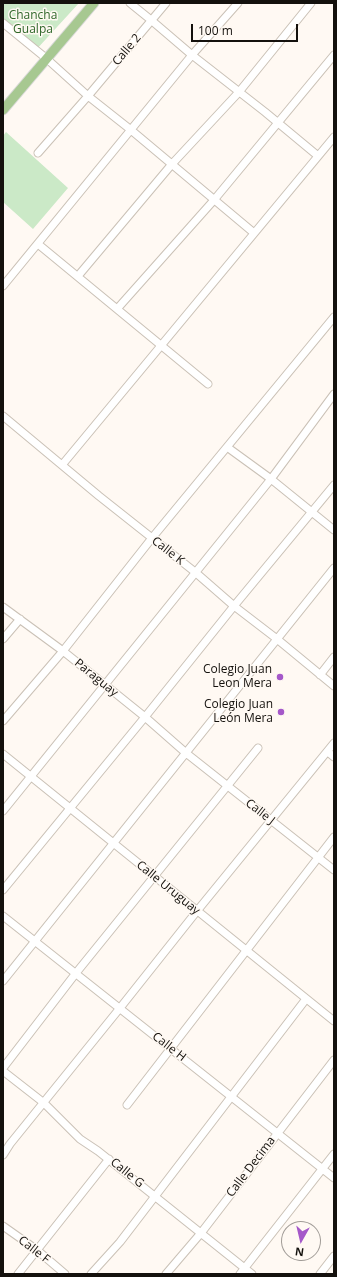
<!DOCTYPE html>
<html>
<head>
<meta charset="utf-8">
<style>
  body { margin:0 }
  #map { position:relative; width:337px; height:1277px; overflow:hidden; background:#fff9f3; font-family:"Open Sans",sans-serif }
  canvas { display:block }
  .frame { position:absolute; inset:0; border:4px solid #14110d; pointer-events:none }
  .north { position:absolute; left:281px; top:1221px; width:40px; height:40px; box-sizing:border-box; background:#fff9f3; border:1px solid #a19c97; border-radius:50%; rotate:188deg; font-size:11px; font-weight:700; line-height:16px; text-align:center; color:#14110d }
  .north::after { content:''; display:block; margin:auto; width:14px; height:18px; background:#a558c9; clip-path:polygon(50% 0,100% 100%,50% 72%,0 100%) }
  .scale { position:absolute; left:191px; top:24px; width:107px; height:18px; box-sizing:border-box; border:2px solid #14110d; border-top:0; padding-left:5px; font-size:12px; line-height:14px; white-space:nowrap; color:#14110d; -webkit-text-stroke:3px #fff9f3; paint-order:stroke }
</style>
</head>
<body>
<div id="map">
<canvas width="337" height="1277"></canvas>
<div class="frame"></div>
<div class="north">N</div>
<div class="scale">100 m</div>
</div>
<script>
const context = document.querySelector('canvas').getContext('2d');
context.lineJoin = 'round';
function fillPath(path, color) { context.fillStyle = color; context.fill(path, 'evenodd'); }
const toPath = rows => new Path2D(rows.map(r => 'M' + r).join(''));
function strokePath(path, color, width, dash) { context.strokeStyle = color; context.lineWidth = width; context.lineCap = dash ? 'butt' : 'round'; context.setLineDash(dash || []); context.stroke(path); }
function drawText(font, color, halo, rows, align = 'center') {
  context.font = font + ' "Open Sans",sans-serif'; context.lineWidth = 3; context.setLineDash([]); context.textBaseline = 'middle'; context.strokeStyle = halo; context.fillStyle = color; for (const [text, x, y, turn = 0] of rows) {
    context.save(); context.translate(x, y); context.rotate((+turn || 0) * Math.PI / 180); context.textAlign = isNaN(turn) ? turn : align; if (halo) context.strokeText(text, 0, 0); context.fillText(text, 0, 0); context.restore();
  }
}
const green = toPath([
  [3,3,79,3,35,51,3,23],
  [6,132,68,188,33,229,3,202,3,136]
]);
const minor = toPath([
  [130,3,151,20,192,55,265,112,318,156],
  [3,23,47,59,88,96,131,130,254,233],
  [38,153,88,96,166,3],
  [38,244,208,384],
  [78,276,172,164,239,92,311,3],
  [3,286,192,55,238,3],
  [117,309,214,200,334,55],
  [3,416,99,496,195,572,234,606,277,639,334,686],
  [227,447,271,479,334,530],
  [62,465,334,137],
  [3,607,63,651,145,717,186,753,334,870],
  [3,639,20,619],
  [320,675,334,657],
  [3,721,63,651,152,538,334,317],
  [328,752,334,757],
  [3,754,334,1021],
  [3,811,271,479,334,394],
  [3,890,145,717,234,606,334,485],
  [3,916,334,1178],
  [3,981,334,568],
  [3,1068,76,973,258,748],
  [3,1071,44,1103,80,1139,98,1151,252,1274],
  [127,1105,334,837],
  [3,1155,10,1144,120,1008,197,911,334,743],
  [3,1226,37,1250,65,1274],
  [18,1274,109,1159],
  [91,1274,120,1242,306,999],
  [166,1274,201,1233,334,1060],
  [240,1274,334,1154],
  [320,1274,334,1256]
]);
const major = toPath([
  [3,110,94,3]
]);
const markers = [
  [280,677,4,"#a558c9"],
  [281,712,4,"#a558c9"]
];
const parkNames = [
  ["Chancha",33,16],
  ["Gualpa",33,30]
];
const streetNames = [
  ["Calle 2",127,50,-50],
  ["Calle K",168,551,38],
  ["Paraguay",96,678,39],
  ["Calle J",260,812,38],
  ["Calle Uruguay",168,888,39],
  ["Calle H",169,1047,38],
  ["Calle Decima",251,1167,-53],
  ["Calle G",127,1173,39],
  ["Calle F",34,1250,38]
];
const poiNames = [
  ["Colegio Juan",272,670],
  ["Leon Mera",272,684],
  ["Colegio Juan",273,705],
  ["León Mera",273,719]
];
fillPath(green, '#cbe9c7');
strokePath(minor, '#cac1b6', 9);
strokePath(major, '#d9d9d8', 11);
strokePath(minor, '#fff', 7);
strokePath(major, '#a7c891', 9);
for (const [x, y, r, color] of markers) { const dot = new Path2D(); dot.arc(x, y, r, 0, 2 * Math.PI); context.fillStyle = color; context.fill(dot); strokePath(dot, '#fff9f3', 1.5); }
drawText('12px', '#2e6628', '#fff9f3', parkNames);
drawText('12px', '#14110d', '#fff9f3', streetNames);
drawText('12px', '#14110d', '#fff9f3', poiNames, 'right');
</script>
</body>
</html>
